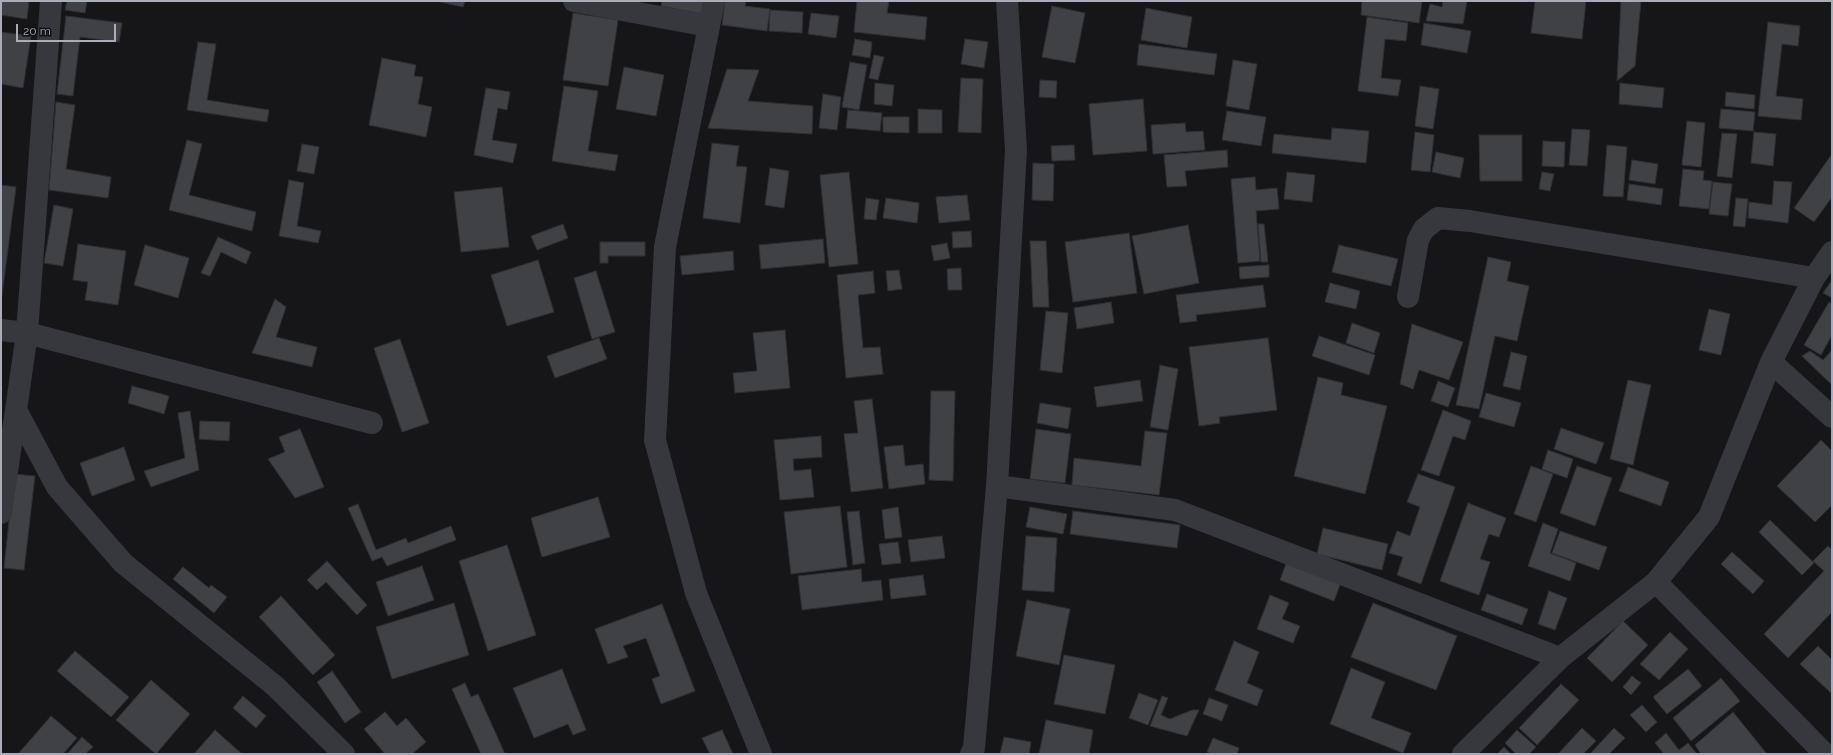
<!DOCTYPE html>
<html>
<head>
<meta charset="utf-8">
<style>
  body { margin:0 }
  #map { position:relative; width:1833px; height:755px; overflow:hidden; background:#161618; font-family:Raleway,sans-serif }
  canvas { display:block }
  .frame { position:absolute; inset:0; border:2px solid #a8adb8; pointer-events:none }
  .scale { position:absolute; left:16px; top:24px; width:100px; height:18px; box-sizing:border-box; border:2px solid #a8adb8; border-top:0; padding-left:5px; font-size:12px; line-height:14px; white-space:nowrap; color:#a8adb8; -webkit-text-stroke:3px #111113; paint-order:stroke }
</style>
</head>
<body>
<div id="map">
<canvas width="1833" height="755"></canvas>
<div class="frame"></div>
<div class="scale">20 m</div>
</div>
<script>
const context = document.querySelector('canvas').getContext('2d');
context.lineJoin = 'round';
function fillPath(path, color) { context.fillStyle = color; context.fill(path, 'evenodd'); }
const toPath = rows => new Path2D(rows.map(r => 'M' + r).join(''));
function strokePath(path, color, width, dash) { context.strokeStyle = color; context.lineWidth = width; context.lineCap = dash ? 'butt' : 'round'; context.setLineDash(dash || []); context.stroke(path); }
const building = toPath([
  [1,1,29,1,27,19,1,15,1,1],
  [67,1,87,1,85,13,65,10,67,1],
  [436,1,465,1,463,7,436,1],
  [662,1,705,1,702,14,661,6,662,1],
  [725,1,746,1,745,6,770,9,767,31,722,25,725,1],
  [857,1,889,1,887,13,927,17,925,40,854,32,857,1],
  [1362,1,1422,1,1419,23,1361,15,1362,1],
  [1443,1,1467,1,1463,24,1426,21,1430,4,1442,7,1443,1],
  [1535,1,1586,1,1582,39,1531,33,1535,1],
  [1621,1,1641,1,1635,66,1617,81,1621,1],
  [1052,6,1085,13,1075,63,1042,57,1052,6],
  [1146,8,1192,17,1187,48,1141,40,1146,8],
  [770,10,803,12,802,33,769,31,770,10],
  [573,13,618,20,608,86,563,80,573,13],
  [811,13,839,16,836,38,808,34,811,13],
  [66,16,122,23,119,42,80,37,73,96,57,94,66,16],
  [1367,17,1408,23,1406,41,1385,39,1381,78,1401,80,1398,96,1358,91,1367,17],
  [1768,22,1800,26,1798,46,1782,44,1776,96,1803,99,1801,120,1758,116,1768,22],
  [1424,23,1471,31,1467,53,1421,45,1424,23],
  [1,32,31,36,23,88,1,84,1,32],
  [855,39,872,42,870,58,852,55,855,39],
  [965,39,988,42,984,68,961,64,965,39],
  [198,42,216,44,207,100,269,110,267,122,187,110,198,42],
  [1139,44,1217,54,1214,75,1137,65,1139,44],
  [874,55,884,57,878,80,869,78,874,55],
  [382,58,416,65,414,76,423,77,418,104,432,107,426,137,369,125,382,58],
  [1233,60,1257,64,1249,110,1226,106,1233,60],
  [850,62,867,65,859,110,842,107,850,62],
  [624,67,664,75,656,116,616,109,624,67],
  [727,69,759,70,748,101,813,106,812,134,708,128,727,69],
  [961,78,983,79,981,133,958,132,961,78],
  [1040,80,1057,81,1056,98,1039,97,1040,80],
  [875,83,894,85,892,106,874,104,875,83],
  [1620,83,1664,88,1662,108,1619,104,1620,83],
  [564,86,598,91,588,151,618,155,615,171,552,161,564,86],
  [1420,86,1439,89,1433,129,1415,126,1420,86],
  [486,88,510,92,507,110,498,108,492,140,517,144,513,163,474,155,486,88],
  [1726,92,1755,95,1754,109,1725,106,1726,92],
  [823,94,841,97,837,130,819,128,823,94],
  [1143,99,1147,151,1093,155,1089,104,1143,99],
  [56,102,75,105,66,169,111,177,108,198,49,190,56,102],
  [918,109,942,110,942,133,918,133,918,109],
  [1721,109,1755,112,1753,131,1719,128,1721,109],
  [848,110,882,113,880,131,846,128,848,110],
  [1227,111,1266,117,1261,146,1222,140,1227,111],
  [883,117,909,117,909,133,883,132,883,117],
  [1687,121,1705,123,1701,167,1682,165,1687,121],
  [1185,123,1186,132,1203,131,1205,150,1153,154,1151,125,1185,123],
  [1332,128,1369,131,1366,163,1272,153,1274,134,1331,140,1332,128],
  [1572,129,1590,130,1587,166,1569,165,1572,129],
  [1415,132,1434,135,1430,172,1411,170,1415,132],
  [1754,132,1776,134,1773,166,1751,163,1754,132],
  [1722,133,1737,134,1732,178,1717,176,1722,133],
  [1479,135,1522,135,1522,181,1480,181,1479,135],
  [187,140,202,144,189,195,256,212,252,231,169,210,187,140],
  [1543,141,1565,142,1564,167,1542,166,1543,141],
  [712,143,739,146,736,166,747,167,740,223,703,218,712,143],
  [302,144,319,147,314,174,297,171,302,144],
  [1074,145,1075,160,1052,161,1051,146,1074,145],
  [1607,145,1627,147,1623,197,1603,196,1607,145],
  [1227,150,1228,167,1185,171,1187,186,1167,187,1164,155,1227,150],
  [1436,152,1464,158,1460,178,1432,172,1436,152],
  [1832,154,1832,197,1814,222,1794,208,1832,154],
  [1632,160,1658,164,1655,184,1629,180,1632,160],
  [1033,163,1054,164,1053,201,1032,200,1033,163],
  [770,168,789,171,784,208,765,205,770,168],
  [1683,169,1704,171,1703,180,1712,181,1709,209,1679,206,1683,169],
  [849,172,858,264,829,267,820,175,849,172],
  [1287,172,1315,175,1312,202,1284,199,1287,172],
  [1542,172,1554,174,1550,191,1539,189,1542,172],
  [1255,177,1256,190,1277,188,1279,209,1256,211,1260,261,1238,263,1231,179,1255,177],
  [289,180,304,183,297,226,321,231,318,243,279,236,289,180],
  [1774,181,1792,182,1788,223,1748,218,1749,202,1772,205,1774,181],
  [1713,182,1732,184,1728,216,1709,214,1713,182],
  [1629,184,1663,189,1661,205,1627,200,1629,184],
  [1,185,16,187,1,303,1,185],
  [502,187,509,247,461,252,454,192,502,187],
  [967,195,970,220,939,223,936,197,967,195],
  [866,198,879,200,876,220,864,219,866,198],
  [886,198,919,203,917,223,883,218,886,198],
  [1736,198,1748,199,1745,227,1733,226,1736,198],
  [54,205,73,209,63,266,44,263,54,205],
  [563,224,568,238,537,250,531,236,563,224],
  [1258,224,1264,224,1268,262,1261,262,1258,224],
  [1188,225,1199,283,1144,294,1132,236,1188,225],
  [971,231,972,247,953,248,952,232,971,231],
  [1129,233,1137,293,1073,302,1065,242,1129,233],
  [218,237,251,252,246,264,221,252,210,276,201,273,218,237],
  [823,239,825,263,761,269,759,245,823,239],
  [1030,241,1046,241,1049,307,1033,307,1030,241],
  [600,242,645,242,645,256,608,256,608,263,600,263,600,242],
  [947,243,950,258,934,261,931,246,947,243],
  [78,244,126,251,118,305,85,300,88,282,73,280,78,244],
  [145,245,189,258,178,298,134,285,145,245],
  [1339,245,1398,259,1391,286,1332,272,1339,245],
  [733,251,734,270,682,275,680,256,733,251],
  [1488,257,1511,262,1507,281,1529,286,1517,341,1495,336,1479,409,1456,405,1488,257],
  [538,260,554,312,507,326,491,275,538,260],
  [1269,265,1269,277,1240,279,1239,267,1269,265],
  [961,268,962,290,948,290,947,269,961,268],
  [899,270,902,289,888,291,886,271,899,270],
  [596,271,615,332,592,339,574,278,596,271],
  [873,271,875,293,858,295,863,348,880,347,883,374,846,378,837,275,873,271],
  [1832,280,1832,298,1823,293,1832,280],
  [1330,283,1360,291,1356,309,1325,302,1330,283],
  [1263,285,1266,307,1196,315,1197,321,1180,323,1176,295,1263,285],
  [275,299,286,307,276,337,317,347,312,367,252,353,275,299],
  [1111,302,1114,323,1077,329,1074,308,1111,302],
  [1829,302,1832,304,1832,335,1821,355,1804,345,1829,302],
  [1709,309,1730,314,1721,355,1699,350,1709,309],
  [1046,311,1068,313,1062,373,1040,370,1046,311],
  [1352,323,1380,333,1374,353,1346,343,1352,323],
  [1412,324,1463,342,1449,380,1419,370,1413,389,1400,384,1412,324],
  [785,330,790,388,735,393,733,373,757,371,753,333,785,330],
  [1319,336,1375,355,1369,375,1312,356,1319,336],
  [599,338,607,359,555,378,547,356,599,338],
  [1268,338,1277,410,1219,417,1220,423,1199,426,1189,347,1268,338],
  [400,339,429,423,402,432,374,348,400,339],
  [1832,350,1832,385,1802,356,1810,351,1823,360,1832,350],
  [1511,352,1527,356,1520,390,1503,386,1511,352],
  [1160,365,1178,369,1168,430,1150,427,1160,365],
  [1318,377,1343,383,1341,395,1387,406,1365,494,1294,476,1318,377],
  [1140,380,1143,401,1097,407,1094,387,1140,380],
  [1628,380,1651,385,1633,465,1610,459,1628,380],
  [1438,381,1455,388,1448,407,1431,401,1438,381],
  [132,386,169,396,164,414,128,403,132,386],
  [931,391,955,391,953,481,929,480,931,391],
  [1486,393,1521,403,1514,427,1479,417,1486,393],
  [872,399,883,488,851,492,844,434,858,433,854,401,872,399],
  [1040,403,1071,408,1068,429,1037,423,1040,403],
  [1443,410,1471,421,1465,440,1453,436,1439,476,1421,470,1443,410],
  [190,411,199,470,151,487,144,471,185,458,178,413,190,411],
  [200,421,230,422,229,441,199,439,200,421],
  [1561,428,1604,443,1596,464,1554,449,1561,428],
  [300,429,324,487,295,498,268,459,285,452,279,437,300,429],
  [1036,429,1071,434,1065,483,1030,479,1036,429],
  [1145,431,1167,433,1159,495,1072,485,1074,458,1141,466,1145,431],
  [821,436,822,457,793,459,794,471,811,469,814,497,780,500,774,440,821,436],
  [1821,440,1832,451,1832,505,1815,522,1777,486,1821,440],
  [903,445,905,466,923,464,925,484,889,489,884,447,903,445],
  [124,447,135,480,92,496,80,463,124,447],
  [1548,450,1573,459,1567,478,1542,469,1548,450],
  [1531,466,1553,474,1536,522,1514,514,1531,466],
  [1577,466,1612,478,1595,526,1560,513,1577,466],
  [1628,467,1669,482,1661,506,1619,491,1628,467],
  [14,474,35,476,24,570,4,568,14,474],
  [1418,474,1455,487,1421,584,1397,575,1403,557,1389,553,1397,531,1410,536,1420,507,1407,502,1418,474],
  [598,497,610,537,542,557,531,518,598,497],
  [1468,503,1506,518,1499,537,1489,534,1480,559,1490,562,1479,595,1440,581,1468,503],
  [358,504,376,550,406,538,408,543,451,526,456,540,387,566,382,557,372,561,348,508,358,504],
  [840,506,847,567,791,574,784,512,840,506],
  [898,507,902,537,885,539,882,510,898,507],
  [1030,507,1067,514,1063,534,1026,527,1030,507],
  [859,511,865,563,853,565,847,512,859,511],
  [1073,511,1180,525,1177,548,1070,534,1073,511],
  [1770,520,1814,563,1802,575,1759,532,1770,520],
  [1543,523,1558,529,1550,553,1576,563,1570,581,1528,566,1543,523],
  [1323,528,1388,544,1382,570,1317,554,1323,528],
  [1560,531,1607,547,1599,570,1552,553,1560,531],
  [942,536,945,558,911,562,908,540,942,536],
  [1026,536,1057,538,1054,592,1022,590,1026,536],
  [898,542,901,563,882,565,879,544,898,542],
  [507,545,536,635,488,651,459,561,507,545],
  [1828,546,1832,550,1832,612,1788,658,1764,634,1824,571,1813,561,1828,546],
  [1732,552,1764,581,1753,594,1721,564,1732,552],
  [327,561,367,605,357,615,326,582,317,590,307,580,327,561],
  [1287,561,1341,582,1334,601,1280,580,1287,561],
  [422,566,434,600,388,616,376,582,422,566],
  [183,567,209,588,211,585,227,597,214,613,173,579,183,567],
  [861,569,862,582,881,580,883,600,802,610,798,576,861,569],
  [923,575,926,595,891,599,889,579,923,575],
  [1549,591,1567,598,1555,630,1538,624,1549,591],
  [1487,594,1528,609,1522,625,1481,610,1487,594],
  [1270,595,1289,603,1282,619,1300,626,1293,643,1257,629,1270,595],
  [281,596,335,655,313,675,259,617,281,596],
  [1027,600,1070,609,1059,665,1016,656,1027,600],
  [454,603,469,655,392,679,376,627,454,603],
  [1373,603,1457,636,1436,690,1351,657,1373,603],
  [662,604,695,691,661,704,652,679,660,676,646,638,623,646,628,657,608,664,595,629,662,604],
  [1623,621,1648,645,1612,682,1587,658,1623,621],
  [1670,632,1688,649,1659,680,1640,664,1670,632],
  [1234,641,1259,652,1247,683,1263,690,1257,706,1215,690,1234,641],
  [1818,646,1832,660,1832,694,1800,664,1818,646],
  [75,651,129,697,111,717,57,671,75,651],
  [1064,655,1115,665,1105,714,1054,704,1064,655],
  [1351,668,1385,682,1371,718,1411,733,1403,753,1330,724,1351,668],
  [562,669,586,730,573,735,568,724,534,738,513,688,562,669],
  [1688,669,1702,686,1667,714,1653,697,1688,669],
  [332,671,361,712,345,723,317,682,332,671],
  [1632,676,1641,683,1631,695,1623,687,1632,676],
  [1721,678,1740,701,1691,741,1673,718,1721,678],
  [151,680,190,714,156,754,116,720,151,680],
  [465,683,471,697,478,694,505,754,481,754,452,689,465,683],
  [1561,684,1579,700,1537,745,1519,728,1561,684],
  [1139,693,1158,700,1148,725,1129,718,1139,693],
  [243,696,266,716,256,728,233,708,243,696],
  [1162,696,1168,698,1161,715,1170,719,1192,710,1199,710,1187,736,1150,726,1162,696],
  [1209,698,1228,705,1222,721,1203,714,1209,698],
  [1642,705,1657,722,1646,732,1630,715,1642,705],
  [385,712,397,726,406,718,426,742,412,754,385,754,364,729,385,712],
  [1733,712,1767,754,1701,754,1695,745,1733,712],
  [51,716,77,738,63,754,18,754,51,716],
  [1046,720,1093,730,1089,754,1039,754,1046,720],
  [1582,728,1596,741,1583,754,1558,754,1582,728],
  [1614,728,1625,738,1609,754,1590,754,1614,728],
  [215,730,242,754,194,754,215,730],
  [722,730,733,754,710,754,702,738,722,730],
  [1517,730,1536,747,1529,754,1516,754,1505,743,1517,730],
  [1666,733,1679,750,1688,743,1697,754,1664,754,1655,743,1666,733],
  [82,737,93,747,85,754,67,754,82,737],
  [1004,737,1031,742,1029,754,1000,754,1004,737],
  [1213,738,1239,748,1237,754,1213,754,1207,752,1213,738],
  [1504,747,1511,754,1497,754,1504,747]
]);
const street = toPath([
  [51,1,27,333,16,410,57,487,123,563,275,686,344,754],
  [574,1,708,26],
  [714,1,665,247,655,440,696,593,761,754],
  [1408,297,1418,240,1424,229,1438,218,1470,221,1814,278],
  [1,330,27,333,372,423],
  [1771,362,1832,417],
  [997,486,1175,510,1560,658],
  [1,513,16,410],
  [1656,582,1825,754],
  [971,754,974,748,997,486,1016,150,1007,1],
  [1463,754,1560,658,1656,582,1709,517,1771,362,1814,278,1832,252]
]);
fillPath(building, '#404145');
strokePath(building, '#303034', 1);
strokePath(street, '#37383d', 22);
</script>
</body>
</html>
